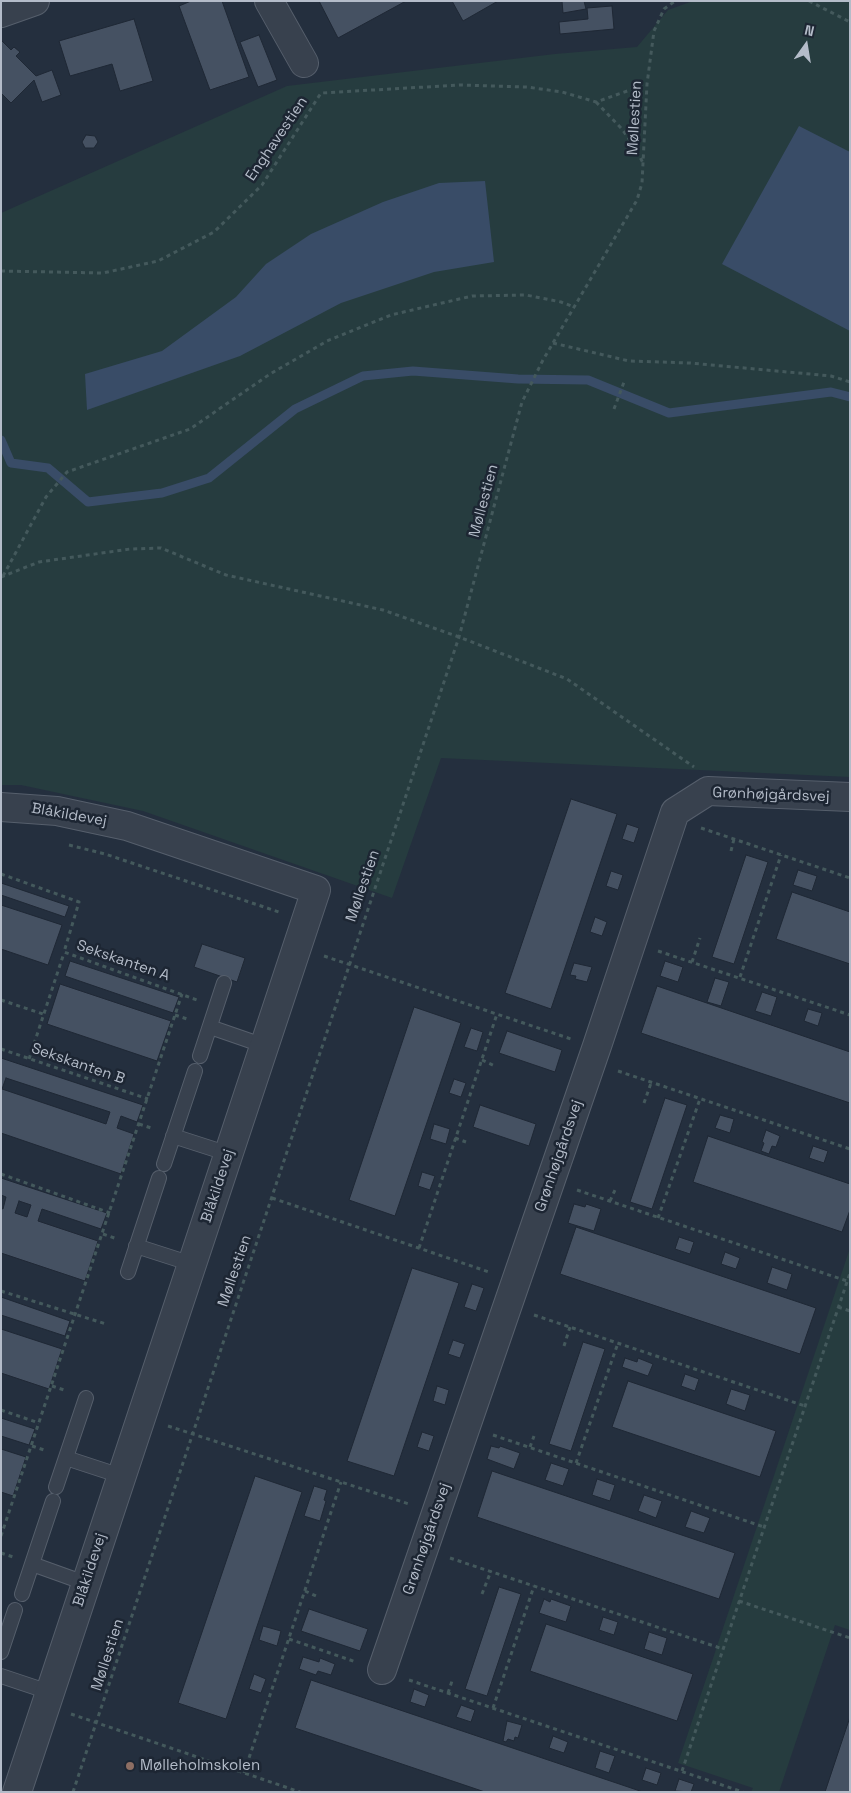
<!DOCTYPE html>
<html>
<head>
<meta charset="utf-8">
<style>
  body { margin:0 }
  #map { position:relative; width:851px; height:1793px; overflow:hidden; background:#242f3e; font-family:"Space Grotesk",sans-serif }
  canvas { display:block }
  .frame { position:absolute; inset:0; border:2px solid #b4bcc9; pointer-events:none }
  .north { position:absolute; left:781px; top:20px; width:50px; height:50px; -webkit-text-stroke:4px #1d2633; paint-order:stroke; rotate:13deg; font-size:14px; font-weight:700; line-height:20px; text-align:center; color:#b4bcc9 }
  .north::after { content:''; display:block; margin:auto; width:18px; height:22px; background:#b4bcc9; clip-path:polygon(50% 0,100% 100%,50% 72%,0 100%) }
</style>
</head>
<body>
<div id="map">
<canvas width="851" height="1793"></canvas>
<div class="frame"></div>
<div class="north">N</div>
</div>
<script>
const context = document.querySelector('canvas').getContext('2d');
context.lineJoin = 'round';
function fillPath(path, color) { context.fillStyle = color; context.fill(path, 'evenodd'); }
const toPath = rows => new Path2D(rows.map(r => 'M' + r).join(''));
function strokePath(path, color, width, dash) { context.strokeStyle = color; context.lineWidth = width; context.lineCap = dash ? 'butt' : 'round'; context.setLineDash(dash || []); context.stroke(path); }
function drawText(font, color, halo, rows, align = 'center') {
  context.font = font + ' "Space Grotesk",sans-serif'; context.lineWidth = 5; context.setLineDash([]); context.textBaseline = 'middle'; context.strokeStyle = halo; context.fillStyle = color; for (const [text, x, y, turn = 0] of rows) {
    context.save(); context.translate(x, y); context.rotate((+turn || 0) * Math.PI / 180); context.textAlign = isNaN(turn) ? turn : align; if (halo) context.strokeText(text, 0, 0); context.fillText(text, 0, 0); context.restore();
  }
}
const green = toPath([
  [693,1,850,1,850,777,441,758,392,898,143,811,21,785,1,785,1,213,287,86,555,54,637,47,668,10],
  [850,1248,850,1630,835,1625,779,1792,751,1792,753,1788,678,1763]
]);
const water = toPath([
  [799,126,850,152,850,331,722,264],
  [485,181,494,262,434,272,341,303,240,356,87,410,85,374,162,351,236,297,266,264,311,234,383,202,439,183]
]);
const stream = toPath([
  [1,440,11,463,48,468,88,502,162,493,209,478,295,409,363,376,413,371,518,379,588,380,669,413,831,392,850,397]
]);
const building = toPath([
  [191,1,222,1,249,77,210,90,179,6,191,1],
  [319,1,406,1,338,38,319,1],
  [452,1,498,1,463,21,452,1],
  [562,1,584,1,586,9,563,13,562,1],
  [612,6,614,29,560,34,559,22,588,19,587,8,612,6],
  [134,19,153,81,120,91,112,64,70,76,59,41,134,19],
  [259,35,277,80,258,87,240,42,259,35],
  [1,40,11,50,14,47,20,52,16,56,36,76,52,70,61,95,42,102,34,80,11,103,1,93,1,40],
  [86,135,95,136,98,142,94,148,85,148,82,142,86,135],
  [571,799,617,814,551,1009,505,993,571,799],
  [627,824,639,828,634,843,622,839,627,824],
  [746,855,768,862,734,964,712,957,746,855],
  [798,870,817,876,812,891,793,885,798,870],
  [611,871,623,875,618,890,606,886,611,871],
  [1,883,69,906,65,917,1,895,1,883],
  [792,892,850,912,850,964,776,939,792,892],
  [1,905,62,925,48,965,1,949,1,905],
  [595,917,607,922,602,936,590,932,595,917],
  [202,944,245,958,237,982,194,967,202,944],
  [70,961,179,997,173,1013,65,976,70,961],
  [665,961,683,967,678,982,660,976,665,961],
  [574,963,592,967,587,982,575,979,576,976,570,975,574,963],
  [715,978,729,982,721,1006,707,1002,715,978],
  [60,984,171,1021,157,1061,47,1024,60,984],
  [657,986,850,1052,850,1103,641,1033,657,986],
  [762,992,777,997,771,1016,755,1011,762,992],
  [414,1007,461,1023,395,1216,349,1200,414,1007],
  [808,1009,822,1013,818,1026,804,1021,808,1009],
  [471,1028,483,1032,477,1051,464,1047,471,1028],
  [507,1031,562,1050,555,1072,499,1053,507,1031],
  [1,1058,143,1105,137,1122,121,1116,117,1128,134,1134,121,1174,1,1133,1,1058],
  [6,1078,110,1112,106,1124,2,1089,6,1078],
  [454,1079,466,1083,461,1097,449,1093,454,1079],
  [665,1098,687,1105,652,1209,630,1202,665,1098],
  [480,1105,536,1124,529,1146,473,1127,480,1105],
  [720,1115,734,1119,730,1133,715,1128,720,1115],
  [434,1124,450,1129,446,1144,430,1139,434,1124],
  [766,1130,780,1136,776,1147,772,1146,769,1154,761,1151,764,1143,762,1142,766,1130],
  [708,1136,850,1184,850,1210,842,1232,693,1182,708,1136],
  [813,1146,828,1151,824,1163,809,1158,813,1146],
  [422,1172,435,1176,430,1190,418,1186,422,1172],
  [1,1178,107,1213,101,1229,42,1209,38,1221,98,1241,85,1281,1,1253,1,1208,3,1209,6,1197,1,1195,1,1178],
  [19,1201,31,1205,27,1217,15,1213,19,1201],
  [574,1204,585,1207,586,1204,601,1209,594,1231,568,1223,574,1204],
  [576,1227,816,1308,800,1354,560,1274,576,1227],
  [679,1237,694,1242,690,1254,675,1249,679,1237],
  [725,1252,740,1258,736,1269,721,1264,725,1252],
  [772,1267,792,1274,787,1290,767,1283,772,1267],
  [412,1268,459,1283,394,1476,347,1461,412,1268],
  [472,1284,484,1288,476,1311,464,1307,472,1284],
  [1,1297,70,1321,65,1336,1,1315,1,1297],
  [1,1329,62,1349,49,1389,1,1373,1,1329],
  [453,1340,465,1344,460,1358,448,1354,453,1340],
  [583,1342,605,1349,571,1451,549,1444,583,1342],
  [625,1358,637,1362,638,1358,653,1364,648,1376,622,1367,625,1358],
  [685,1374,699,1379,695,1391,681,1386,685,1374],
  [628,1381,776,1431,760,1477,612,1427,628,1381],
  [437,1386,449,1390,445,1405,433,1401,437,1386],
  [731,1389,750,1395,745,1411,726,1404,731,1389],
  [1,1418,35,1429,29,1445,1,1436,1,1418],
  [422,1432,434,1436,429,1451,417,1447,422,1432],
  [491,1446,499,1448,500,1446,520,1453,514,1469,487,1459,491,1446],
  [1,1449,26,1457,13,1496,1,1492,1,1449],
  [551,1463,569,1469,563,1486,545,1480,551,1463],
  [492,1471,735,1553,719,1599,477,1517,492,1471],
  [255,1476,302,1492,226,1719,178,1703,255,1476],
  [597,1479,615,1485,610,1501,592,1495,597,1479],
  [314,1486,327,1490,324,1500,326,1501,320,1521,304,1516,314,1486],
  [644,1495,662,1501,656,1518,638,1511,644,1495],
  [691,1511,710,1518,704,1533,685,1527,691,1511],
  [499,1587,521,1594,487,1696,465,1689,499,1587],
  [544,1599,550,1602,551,1599,571,1606,566,1622,539,1613,544,1599],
  [309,1609,368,1629,360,1651,301,1631,309,1609],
  [603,1617,618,1622,614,1635,599,1630,603,1617],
  [546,1624,693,1674,677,1721,530,1671,546,1624],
  [263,1626,281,1631,277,1646,259,1640,263,1626],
  [649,1632,667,1638,662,1655,644,1649,649,1632],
  [303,1657,319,1662,320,1658,335,1664,331,1675,318,1671,316,1675,299,1669,303,1657],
  [254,1674,266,1679,261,1693,249,1689,254,1674],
  [311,1680,643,1792,485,1792,295,1728,311,1680],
  [414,1689,429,1695,425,1707,410,1702,414,1689],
  [461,1705,475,1710,471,1722,456,1717,461,1705],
  [850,1717,850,1792,825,1792,850,1717],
  [507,1721,522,1725,518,1738,515,1737,514,1741,508,1739,506,1742,503,1741,507,1721],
  [553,1736,568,1742,564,1753,549,1748,553,1736],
  [600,1751,615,1756,609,1773,595,1768,600,1751],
  [646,1768,661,1773,657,1785,642,1780,646,1768],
  [679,1779,694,1784,691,1792,675,1791,679,1779]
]);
const path = toPath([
  [809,1,850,22],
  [596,102,622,129,634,146,643,163],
  [1,271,103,273,158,261,214,232,262,185,321,93,460,85,527,87,562,92,596,102,647,84],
  [553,343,629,361,690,363,831,376,850,382],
  [614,409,624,382],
  [3,576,46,497,67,472,190,429,270,374,327,341,391,315,472,296,526,295,561,302,574,307],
  [1,577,39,562,130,549,161,548,226,575,383,610,459,637,567,679,694,767],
  [701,828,850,878],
  [69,845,105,854,279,912],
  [731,851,734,839],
  [1,874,79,902,64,952,197,1000],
  [658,951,850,1015],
  [324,956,571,1039],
  [692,962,700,938],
  [740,977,781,855],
  [1,1000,43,1014],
  [175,1015,190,1020],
  [1,1049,148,1099],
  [29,1059,64,953],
  [482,1060,495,1066],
  [618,1071,850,1149],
  [644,1103,651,1083],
  [139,1124,154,1129],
  [455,1138,466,1142],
  [1,1174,110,1213],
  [577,1190,847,1281],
  [272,1198,489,1272],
  [610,1201,615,1190],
  [658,1218,700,1099],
  [103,1234,117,1239],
  [419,1248,497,1014],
  [1,1291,106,1324],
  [838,1307,850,1311],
  [534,1315,805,1406],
  [564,1346,570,1327],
  [52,1386,67,1391],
  [1,1410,39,1423],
  [168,1426,409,1504],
  [493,1435,764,1527],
  [32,1446,47,1451],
  [530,1447,534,1436],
  [576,1463,618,1343],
  [1,1536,182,994],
  [1,1553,13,1557],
  [450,1558,723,1649],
  [305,1591,316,1596],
  [482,1594,491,1571],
  [739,1601,850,1638],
  [289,1639,356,1662],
  [409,1680,743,1792],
  [448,1693,452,1681],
  [493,1708,534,1586],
  [71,1714,300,1792],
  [682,1771,850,1273],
  [244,1773,341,1482],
  [73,1792,459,637,522,402,543,360,637,200,642,183,647,84,654,31,664,9,675,1]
]);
const service = toPath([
  [210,1027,265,1046],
  [200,1056,224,983],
  [173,1136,229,1154],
  [164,1164,195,1071],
  [136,1246,192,1264],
  [128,1272,159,1178],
  [66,1458,121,1476],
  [56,1487,86,1398],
  [32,1564,85,1583],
  [22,1594,53,1501],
  [1,1652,15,1610],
  [1,1676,49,1692]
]);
const minor = toPath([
  [269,1,304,63],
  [1,13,35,1],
  [1,807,57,811,127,826,316,890,17,1792],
  [382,1670,597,1046,675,812,708,791,850,797]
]);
const markers = [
  [130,1766,5,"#8d6e63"]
];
const streetNames = [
  ["Møllestien",635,118,-87],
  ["Enghavestien",277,139,-56],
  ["Møllestien",484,501,-75],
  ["Grønhøjgårdsvej",771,795,2],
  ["Blåkildevej",69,815,10],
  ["Møllestien",363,886,-71],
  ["Sekskanten A",123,961,19],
  ["Sekskanten B",78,1064,19],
  ["Grønhøjgårdsvej",559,1156,-71],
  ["Blåkildevej",218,1186,-72],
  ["Møllestien",235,1271,-71],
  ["Grønhøjgårdsvej",427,1539,-71],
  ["Blåkildevej",90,1570,-72],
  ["Møllestien",108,1655,-72]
];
const poiNames = [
  ["Mølleholmskolen",140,1766]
];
fillPath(green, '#263c3f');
fillPath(water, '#394c67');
strokePath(stream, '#394c67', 9);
fillPath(building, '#455162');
strokePath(building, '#1f2835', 1);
strokePath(service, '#565f6c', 16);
strokePath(minor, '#565f6c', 30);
strokePath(path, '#44595c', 3, [4, 4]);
strokePath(service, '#38414e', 14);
strokePath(minor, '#38414e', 28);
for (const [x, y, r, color] of markers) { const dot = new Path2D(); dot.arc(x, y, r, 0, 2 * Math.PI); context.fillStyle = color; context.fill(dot); strokePath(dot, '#1d2633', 2); }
drawText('15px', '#b4bcc9', '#1d2633', streetNames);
drawText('15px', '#b4bcc9', '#1d2633', poiNames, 'left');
</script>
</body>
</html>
